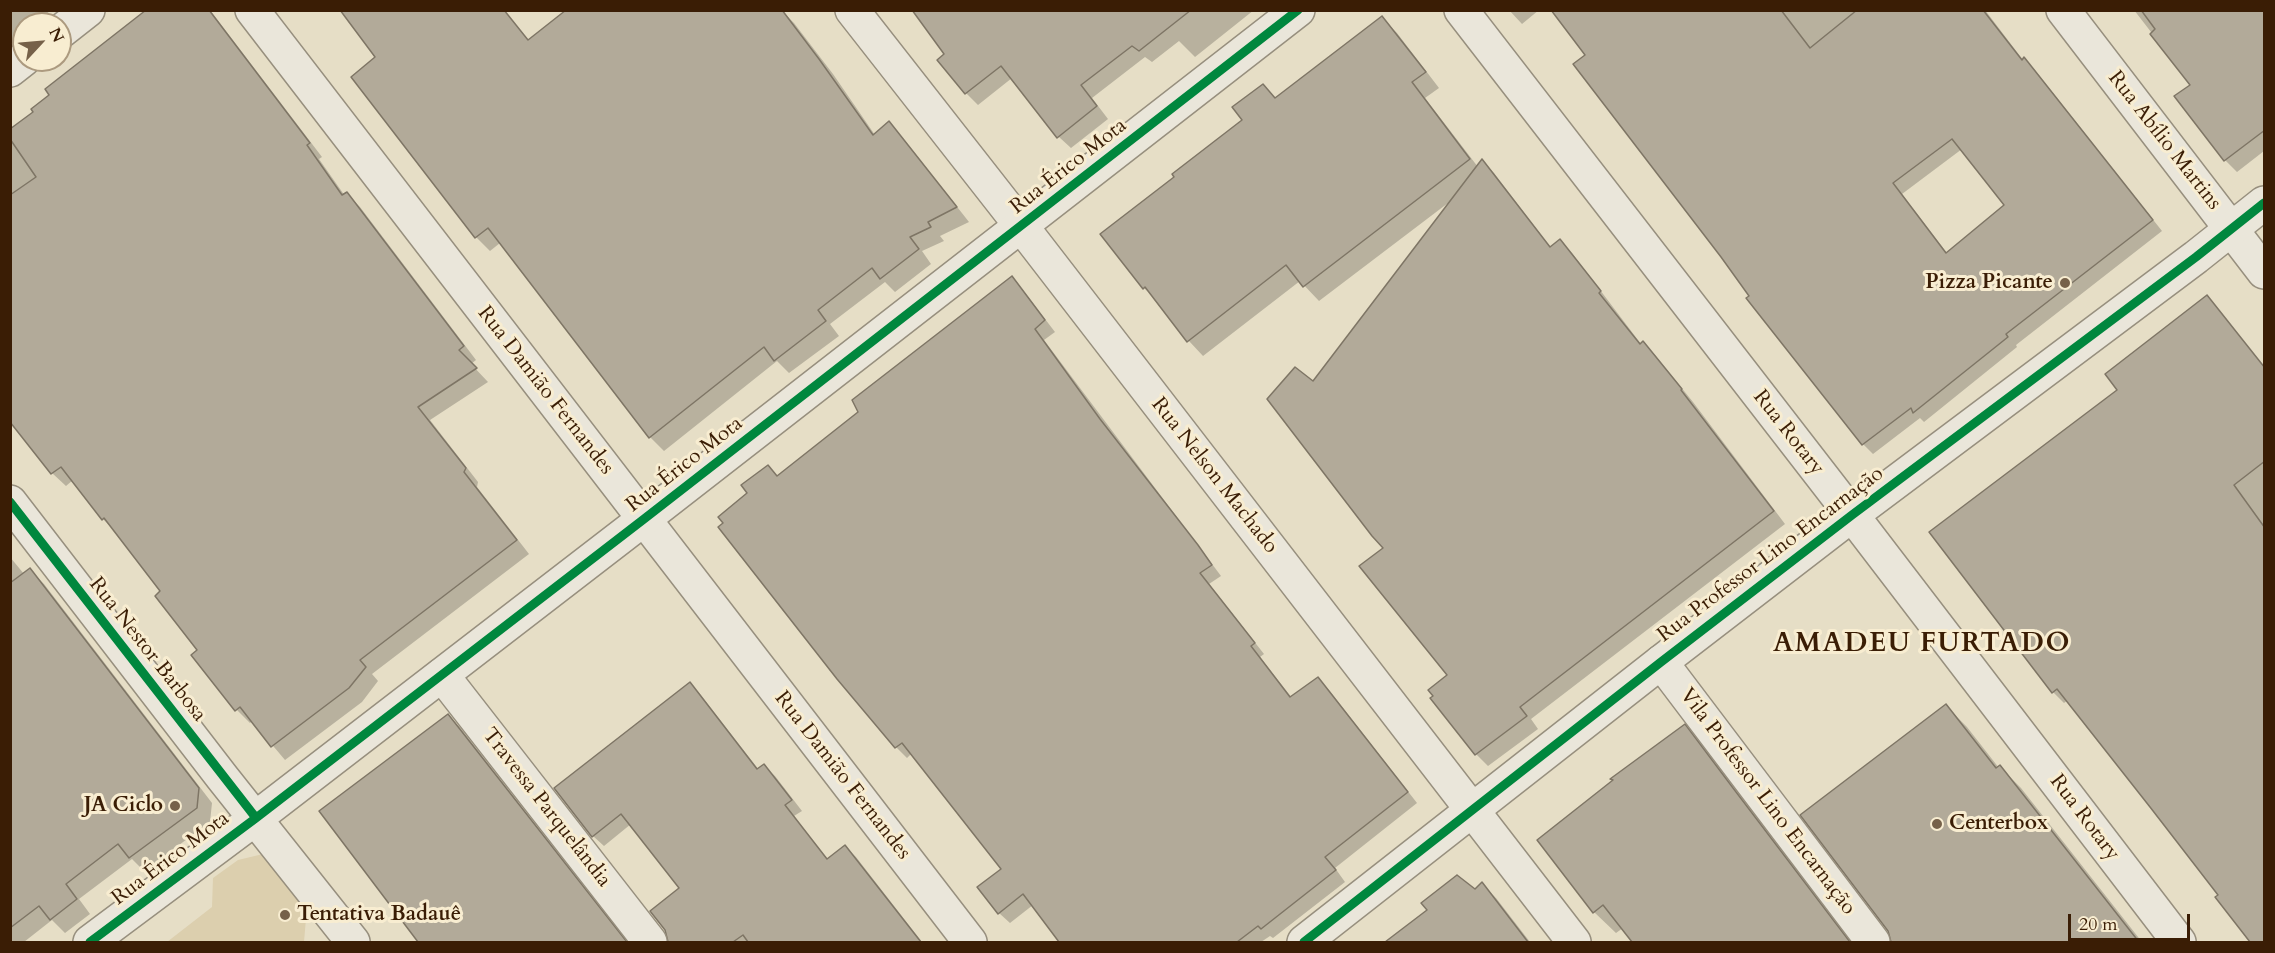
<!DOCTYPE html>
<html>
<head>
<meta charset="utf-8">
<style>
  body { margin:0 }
  #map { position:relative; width:2275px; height:953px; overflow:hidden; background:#e6dec6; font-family:Cardo,serif }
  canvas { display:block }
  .frame { position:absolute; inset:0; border:12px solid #3a1d05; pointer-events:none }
  .north { position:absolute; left:12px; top:12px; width:60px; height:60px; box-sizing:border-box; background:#f8edd1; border:2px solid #ac9a7f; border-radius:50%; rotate:64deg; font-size:16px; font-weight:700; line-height:24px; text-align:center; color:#3a1d05 }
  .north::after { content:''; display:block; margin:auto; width:21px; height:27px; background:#766149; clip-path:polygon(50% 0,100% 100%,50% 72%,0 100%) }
  .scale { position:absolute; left:2068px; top:914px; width:122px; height:27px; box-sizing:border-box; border:3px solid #3a1d05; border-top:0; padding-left:8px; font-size:18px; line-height:21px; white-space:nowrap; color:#3a1d05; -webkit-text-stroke:4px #f8edd1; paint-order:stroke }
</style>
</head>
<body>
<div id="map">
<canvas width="2275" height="953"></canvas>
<div class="frame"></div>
<div class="north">N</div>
<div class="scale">20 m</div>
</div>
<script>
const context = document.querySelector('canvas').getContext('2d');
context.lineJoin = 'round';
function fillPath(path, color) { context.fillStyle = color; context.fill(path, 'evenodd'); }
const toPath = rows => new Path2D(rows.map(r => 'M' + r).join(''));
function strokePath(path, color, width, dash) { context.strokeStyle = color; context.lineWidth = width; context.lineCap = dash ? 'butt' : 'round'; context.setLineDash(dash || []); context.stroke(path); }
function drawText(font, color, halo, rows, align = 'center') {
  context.font = font + ' Cardo,serif'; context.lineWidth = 6; context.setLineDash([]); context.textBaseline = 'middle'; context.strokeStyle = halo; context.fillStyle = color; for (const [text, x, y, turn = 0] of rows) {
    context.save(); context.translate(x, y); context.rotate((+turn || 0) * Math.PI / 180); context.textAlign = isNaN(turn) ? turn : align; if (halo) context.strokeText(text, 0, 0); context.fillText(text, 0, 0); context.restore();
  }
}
const green = toPath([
  [263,854,307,907,304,942,167,942,212,907,213,878,238,860]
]);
const shadow = toPath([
  [10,10,51,10,35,24,24,24,24,33,10,44],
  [141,10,210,10,322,157,319,159,345,196,347,194,360,207,476,360,471,364,488,382,430,420,478,482,477,487,529,554,372,674,378,681,362,702,285,760,252,721,250,723,237,710,193,655,199,650,162,591,116,532,103,519,73,480,66,486,52,473,10,402,10,130,35,113,144,14],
  [504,10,529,41,781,10,794,23,833,74,875,135,889,123,902,137,969,222,940,236,944,241,922,251,931,264,895,292,885,282,830,324,839,336,789,373,777,361,664,451,650,437,500,243,490,251,476,237],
  [914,10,1254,10,1195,57,1179,41,1152,62,1145,57,1092,98,1108,119,1071,148,1059,137,1012,78,978,105,966,93,946,55],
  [1509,10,1539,10,1522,24],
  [1552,10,1985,10,2023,60,2024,59,2034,69,2162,231,2016,345,2017,347,1924,422,1920,418,1873,454,1863,444,1751,296,1588,55],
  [1962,149,2007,205,1947,253,1902,194],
  [2134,10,2264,10,2264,151,2237,172,2225,160,2176,97,2192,85],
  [1382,18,1397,33,1439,88,1425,98,1478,167,1482,161,1494,173,1551,248,1560,241,1572,253,1641,344,1643,343,1655,355,1693,402,1785,524,1531,719,1538,729,1488,766,1476,754,1449,676,1385,548,1313,383,1452,200,1319,301,1300,281,1203,356,1189,341,1159,302,1144,288,1245,121,1263,86,1276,99],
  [1012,278,1022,289,1055,332,1044,340,1221,576,1209,584,1264,654,1260,657,1292,698,1318,679,1329,690,1417,803,1335,868,1345,882,1273,938,1270,936,1261,942,1061,942,1033,905,1010,923,999,913,1003,869,912,753,907,758,896,747,838,678,749,493,768,467,778,477,860,413],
  [2207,297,2264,367,2264,942,2252,942,2217,897,2220,895,2068,700,2064,703,2053,692,2119,390],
  [10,557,24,574,30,570,44,584,212,803,210,822,144,871,132,859,79,899,90,914,65,933,52,920,24,942,10,942],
  [689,684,700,694,759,770,764,766,775,776,802,811,794,816,828,860,845,847,856,857,922,942,670,942,681,889,631,824,604,846,593,836],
  [1946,706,1967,727,1999,768,2000,767,2021,788,2142,942,1893,942],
  [448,716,459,726,627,942,421,942,321,812],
  [1684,726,1706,748,1853,942,1634,942,1623,928,1616,933,1594,912,1539,840,1614,781,1612,780],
  [1482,884,1496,898,1530,942,1405,942]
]);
const building = toPath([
  [146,10,209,10,310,143,307,145,342,195,347,192,464,346,459,350,477,368,418,407,466,468,464,472,517,540,360,660,366,667,349,688,271,747,240,707,235,711,191,655,197,650,155,596,160,591,104,518,102,520,61,467,51,474,10,422,10,195,36,177,10,139,10,129,33,112,31,109,49,95,45,89,146,10],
  [340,10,504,10,528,40,566,10,782,10,819,59,873,135,889,121,957,207,928,222,931,227,910,237,919,249,880,279,872,268,818,310,826,321,774,361,764,347,649,438,488,228,475,238,351,77,375,57,340,10],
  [912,10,1191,10,1139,51,1132,46,1081,85,1097,106,1057,138,1001,66,965,94,937,60,944,54,912,10],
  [1551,10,1781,10,1810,48,1857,10,1983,10,2022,60,2024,57,2153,220,2006,334,2008,337,1913,413,1911,408,1862,445,1746,298,1749,296,1721,257,1573,64,1585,55,1551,10],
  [1952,139,2004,205,1946,253,1893,183,1952,139],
  [2141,10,2265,10,2265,130,2224,161,2174,96,2190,85,2150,34,2155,29,2141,10],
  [1382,16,1426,72,1412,82,1470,159,1303,287,1286,265,1187,342,1145,287,1143,289,1100,234,1174,177,1172,174,1242,120,1232,107,1263,84,1275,98,1382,16],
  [1482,159,1550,247,1560,239,1601,291,1599,293,1640,344,1643,341,1682,389,1681,390,1774,511,1520,707,1527,716,1475,755,1430,698,1433,696,1428,690,1447,675,1359,566,1383,548,1372,536,1267,399,1295,367,1313,381,1482,159],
  [1012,276,1045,320,1035,329,1100,419,1198,545,1212,565,1200,573,1255,643,1251,646,1290,697,1318,677,1408,792,1325,857,1336,870,1261,929,1258,926,1237,942,1059,942,1023,894,998,914,977,887,1001,869,902,743,895,748,837,679,718,527,723,523,718,517,747,493,741,485,768,465,777,476,858,412,852,400,1012,276],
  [2207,295,2265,368,2265,461,2234,485,2265,528,2265,942,2250,942,2215,897,2218,895,2150,807,2057,689,2052,693,1929,532,2117,390,2105,374,2207,295],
  [30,568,199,788,197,808,129,858,118,844,66,884,77,899,50,920,39,906,10,928,10,583,30,568],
  [690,682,757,769,764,764,792,800,785,805,827,859,845,845,921,942,748,942,743,935,733,942,668,942,665,930,650,911,679,888,621,814,592,837,554,788,690,682],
  [1946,704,1996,768,2000,765,2139,942,1891,942,1888,931,1800,815,1946,704],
  [448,714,627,942,418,942,319,811,448,714],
  [1685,724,1733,788,1850,942,1632,942,1603,905,1593,913,1537,840,1613,780,1610,779,1685,724],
  [1457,875,1475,889,1482,882,1528,942,1385,942,1427,910,1421,903,1457,875]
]);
const minor = toPath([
  [252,10,970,942],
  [852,10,1022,227,1574,942],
  [1461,10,1852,515,2179,942],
  [2063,10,2264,272],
  [10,502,222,777,353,942],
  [1661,662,1873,942],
  [442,675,650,942]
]);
const tertiary = toPath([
  [60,32,88,10],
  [10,70,24,59],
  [90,942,256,818,644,519,1298,10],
  [1304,942,1661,662,1852,515,2196,257,2264,203]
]);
const cycleway = toPath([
  [10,502,256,818],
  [90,942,256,818,644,519,1298,10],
  [1304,942,1661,662,1852,515,2196,257,2264,203]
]);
const markers = [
  [2065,283,6,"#766149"],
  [175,806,6,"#766149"],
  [1937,824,6,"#766149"],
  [285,915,6,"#766149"]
];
const streetNames = [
  ["Rua Abílio Martins",2164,141,52],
  ["Rua Érico Mota",1069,167,-38],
  ["Rua Damião Fernandes",545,391,52],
  ["Rua Rotary",1788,433,52],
  ["Rua Érico Mota",685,465,-38],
  ["Rua Nelson Machado",1214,476,52],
  ["Rua Professor Lino Encarnação",1771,555,-37],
  ["Rua Nestor Barbosa",147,650,52],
  ["Rua Damião Fernandes",842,776,52],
  ["Vila Professor Lino Encarnação",1767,802,53],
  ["Travessa Parquelândia",546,808,52],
  ["Rua Rotary",2084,818,53],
  ["Rua Érico Mota",171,859,-37]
];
const poiNames = [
  ["Pizza Picante",2053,283],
  ["JA Ciclo",163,806],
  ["Centerbox",1949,824,"left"],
  ["Tentativa Badauê",297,915,"left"]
];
const districtNames = [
  ["AMADEU FURTADO",1922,645]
];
fillPath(green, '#dccfae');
fillPath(shadow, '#0003');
fillPath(building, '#b2aa99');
strokePath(building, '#7e7565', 1.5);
strokePath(minor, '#978f7e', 36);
strokePath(tertiary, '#978f7e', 36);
strokePath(minor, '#eae6da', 33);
strokePath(tertiary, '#eae6da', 33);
strokePath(cycleway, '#00873e', 9);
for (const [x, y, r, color] of markers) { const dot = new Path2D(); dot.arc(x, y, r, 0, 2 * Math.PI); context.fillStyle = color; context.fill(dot); strokePath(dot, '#f8edd1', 2); }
drawText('21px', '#3a1d05', '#f8edd1', streetNames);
drawText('bold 21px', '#3a1d05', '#f8edd1', poiNames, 'right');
context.letterSpacing = '1.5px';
drawText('bold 27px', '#3a1d05', '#f8edd1', districtNames);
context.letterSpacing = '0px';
</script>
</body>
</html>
